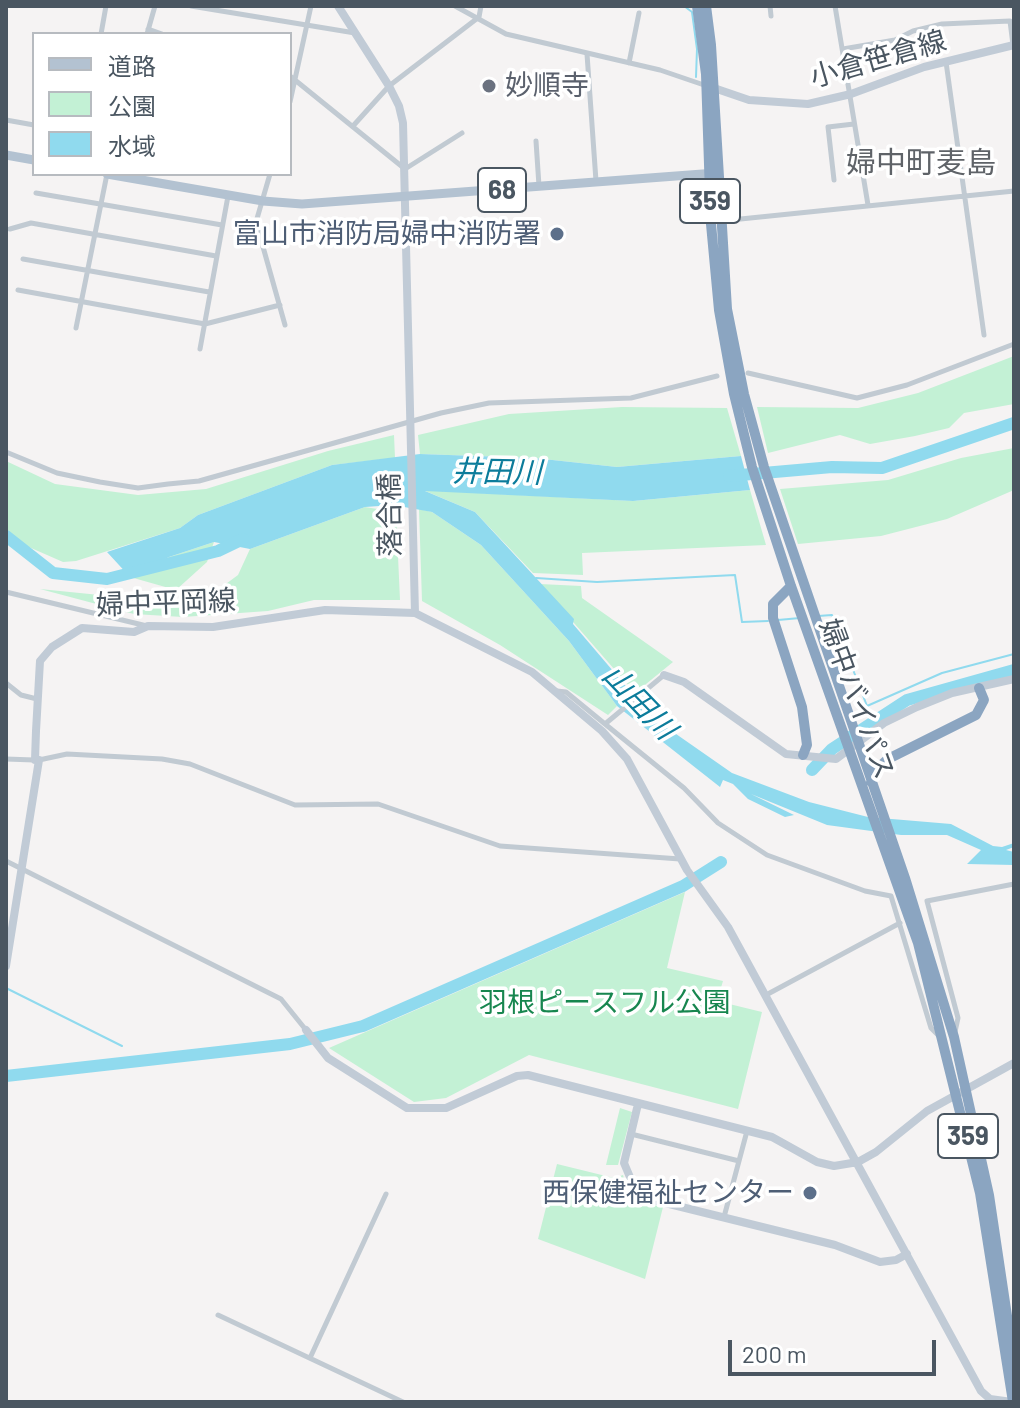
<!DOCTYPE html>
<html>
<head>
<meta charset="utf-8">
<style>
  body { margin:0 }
  #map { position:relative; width:1020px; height:1408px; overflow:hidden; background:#f5f3f3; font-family:Barlow,"Noto Sans JP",sans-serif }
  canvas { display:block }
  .frame { position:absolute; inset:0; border:8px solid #4a5661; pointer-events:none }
  .legend { position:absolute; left:32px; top:32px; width:260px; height:144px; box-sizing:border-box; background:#fff; border:2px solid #b7bbc0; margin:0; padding:10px 14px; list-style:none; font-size:24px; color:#4a5661 }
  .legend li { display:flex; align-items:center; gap:16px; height:40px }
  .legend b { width:40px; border:2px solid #b7bbc0 }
  .scale { position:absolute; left:728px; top:1340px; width:208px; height:36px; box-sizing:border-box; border:4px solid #4a5661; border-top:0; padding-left:10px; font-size:24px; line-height:28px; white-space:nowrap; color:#4a5661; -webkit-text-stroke:6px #fff; paint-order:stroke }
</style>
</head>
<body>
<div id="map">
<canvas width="1020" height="1408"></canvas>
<div class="frame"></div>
<ul class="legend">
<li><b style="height:10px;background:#b3c2d1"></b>道路</li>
<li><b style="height:22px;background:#c3f1d5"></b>公園</li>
<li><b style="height:22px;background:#90daee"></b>水域</li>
</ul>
<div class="scale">200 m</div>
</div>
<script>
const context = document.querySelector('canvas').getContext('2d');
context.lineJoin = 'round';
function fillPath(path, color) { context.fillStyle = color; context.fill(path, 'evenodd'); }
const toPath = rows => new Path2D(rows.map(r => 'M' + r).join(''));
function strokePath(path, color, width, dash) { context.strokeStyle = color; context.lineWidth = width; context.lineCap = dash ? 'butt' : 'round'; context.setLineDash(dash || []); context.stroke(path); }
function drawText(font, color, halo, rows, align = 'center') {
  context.font = font + ' Barlow,"Noto Sans JP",sans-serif'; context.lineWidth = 7; context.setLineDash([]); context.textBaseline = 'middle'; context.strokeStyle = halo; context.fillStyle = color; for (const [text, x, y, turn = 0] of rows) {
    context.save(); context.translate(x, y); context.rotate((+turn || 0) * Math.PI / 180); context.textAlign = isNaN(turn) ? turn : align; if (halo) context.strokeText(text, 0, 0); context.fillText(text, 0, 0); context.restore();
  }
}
const green = toPath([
  [1014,356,1014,404,964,413,949,428,915,436,870,444,840,435,768,453,757,407,858,408,918,393],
  [622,407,727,408,741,456,617,467,534,458,420,454,418,435,509,414],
  [394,435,395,458,332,465,198,515,180,528,76,561,63,562,6,537,6,461,55,484,138,495,206,489,328,451],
  [1014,448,1014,490,947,519,881,536,798,544,780,489,888,480,961,458],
  [423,490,633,501,750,490,766,545,582,553,583,575,533,573,475,512],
  [365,507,396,512,400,600,314,600,268,611,183,617,134,614,40,589,179,603,211,595,238,575,250,549],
  [419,509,432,512,481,545,569,641,617,706,608,715,500,645,422,601],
  [214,542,207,562,176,590,130,577,169,557],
  [540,584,581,586,582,598,673,662,635,693],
  [685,892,667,968,723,981,717,1001,762,1012,738,1109,529,1055,446,1098,414,1102,329,1048],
  [620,1108,632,1112,618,1165,606,1165],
  [557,1164,614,1178,623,1175,628,1193,641,1202,663,1207,645,1279,538,1239]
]);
const water = toPath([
  [420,454,534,458,617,467,741,456,750,490,633,501,425,491,475,512,574,619,573,624,642,705,666,727,732,773,809,802,868,817,951,824,993,846,1002,847,1014,843,1014,847,1006,850,1014,852,1014,865,967,864,981,850,947,835,901,835,827,825,751,794,794,815,785,817,748,799,733,784,723,780,720,787,617,706,569,641,481,545,432,512,393,505,365,507,250,549,214,542,169,557,130,577,107,552,180,528,198,515,332,465]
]);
const stream = toPath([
  [684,6,692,12,697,49,696,77],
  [536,578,597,582,735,575,742,622,768,621],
  [818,616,832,615,867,706,942,673,1014,654],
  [778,620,800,618],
  [6,988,122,1046]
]);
const river = toPath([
  [729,476,832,467,882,468,1014,423],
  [6,536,53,573,107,579,218,551,243,539],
  [812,770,832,749,907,700,1014,670],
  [6,1076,290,1044,363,1026,683,886,721,862]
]);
const street = toPath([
  [191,6,355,33],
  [455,6,506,34,660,70,704,85],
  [770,6,771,16],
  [835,6,868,205],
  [148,29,162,34],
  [101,34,106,6],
  [147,34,155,6],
  [843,49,895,40,913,31,942,24,1010,21,1013,45],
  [587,54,596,181],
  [946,62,984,335],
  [629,63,639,13],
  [290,76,405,169,462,133],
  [290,102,311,6],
  [6,120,34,125],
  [353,126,389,86,479,17,481,6],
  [536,141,539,186],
  [270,174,256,222,285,325],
  [834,180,828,127,854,124],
  [36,193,222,225],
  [721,221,1014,191],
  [10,229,31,223,216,256],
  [23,259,209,292],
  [18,290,205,324,280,305],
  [76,328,107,174],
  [200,349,228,196],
  [748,373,857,398,907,385,1014,344],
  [6,452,57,473,100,482,138,488,168,484,199,481,441,413,489,403,631,398,717,376],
  [6,592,147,626],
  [6,683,21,695,37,699],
  [557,691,566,692,605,724,664,675],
  [605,724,684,788,718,823,767,855,865,891,891,896,931,1028,939,1036],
  [6,759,34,760],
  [39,760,67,754,162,759,190,764,295,805,378,804,500,846,680,859],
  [6,861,281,999,306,1030],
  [766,995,900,923],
  [955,1032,958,1018,927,901,1014,884],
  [631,1134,739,1161],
  [724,1217,747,1131],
  [218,1315,403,1402],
  [310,1358,386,1194]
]);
const secondary = toPath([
  [338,6,389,86,399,106,403,123,415,613],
  [711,87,749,100,808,104,851,94,924,67,1014,45],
  [664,675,684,682,786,754,836,759,884,723,917,707,952,693,1014,679],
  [6,966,39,760,35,760,36,731,40,661,52,647,82,628,134,632,148,626,213,627,325,610,415,613,532,672,602,731,627,759,687,870,728,927,981,1391,990,1399,1012,1402],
  [306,1030,328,1058,407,1108,446,1108,517,1076,528,1075,772,1137,817,1162,834,1166,858,1162,876,1152,927,1111,1014,1063],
  [638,1104,624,1163,635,1189,645,1198,835,1245,880,1262,896,1260,907,1254]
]);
const primary = toPath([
  [6,155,34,160],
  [107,174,263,201,302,204,716,173]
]);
const highway = toPath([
  [697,6,706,74,711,224,719,310,734,394,752,467,791,586,918,943,980,1193,1013,1402],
  [706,6,711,45,727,309,744,394,764,467,905,878,954,1037,989,1195,1014,1363],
  [791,586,773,604,773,618,802,707,807,745,803,755],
  [871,782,875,771,888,759,976,715,984,700,979,688]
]);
const markers = [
  [489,86,8,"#6b7280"],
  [557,234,8,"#5c6f8a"],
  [810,1193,8,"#5c6f8a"]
];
const shields = [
  [502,190,48],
  [710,201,60],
  [968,1136,60]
];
const shieldNames = [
  ["68",502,190],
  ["359",710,201],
  ["359",968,1136]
];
const streetNames = [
  ["小倉笹倉線",878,59,-16],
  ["落合橋",390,515,-91],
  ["婦中平岡線",166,603,-2],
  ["婦中バイパス",857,699,70]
];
const worshipNames = [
  ["妙順寺",505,86]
];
const serviceNames = [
  ["富山市消防局婦中消防署",541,234],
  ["西保健福祉センター",794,1193]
];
const parkNames = [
  ["羽根ピースフル公園",605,1003]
];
const neighbourhoodNames = [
  ["婦中町麦島",921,163]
];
const waterNames = [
  ["井田川",497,472,1],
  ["山田川",639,702,46]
];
fillPath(green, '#c3f1d5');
fillPath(water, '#90daee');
strokePath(stream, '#90daee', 2);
strokePath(river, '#90daee', 12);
strokePath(street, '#c1cad2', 5);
strokePath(secondary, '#c1cbd6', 8);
strokePath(primary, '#b3c2d1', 9);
strokePath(highway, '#8ba5c1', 10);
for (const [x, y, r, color] of markers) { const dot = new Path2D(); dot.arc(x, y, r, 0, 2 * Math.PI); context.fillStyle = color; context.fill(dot); strokePath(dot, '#fff', 3); }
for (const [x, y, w] of shields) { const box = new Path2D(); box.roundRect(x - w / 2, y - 22, w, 44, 6); context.fillStyle = '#fff'; context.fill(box); strokePath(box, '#4a5661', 2); }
drawText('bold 26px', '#4a5661', null, shieldNames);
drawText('28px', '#4a5661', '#fff', streetNames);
drawText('28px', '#5b616d', '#fff', worshipNames, 'left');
drawText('28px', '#4e5e75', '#fff', serviceNames, 'right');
drawText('28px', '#17864f', '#fff', parkNames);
drawText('30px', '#5f6368', '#fff', neighbourhoodNames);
drawText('italic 30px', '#0c7c9b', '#fff', waterNames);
</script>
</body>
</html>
